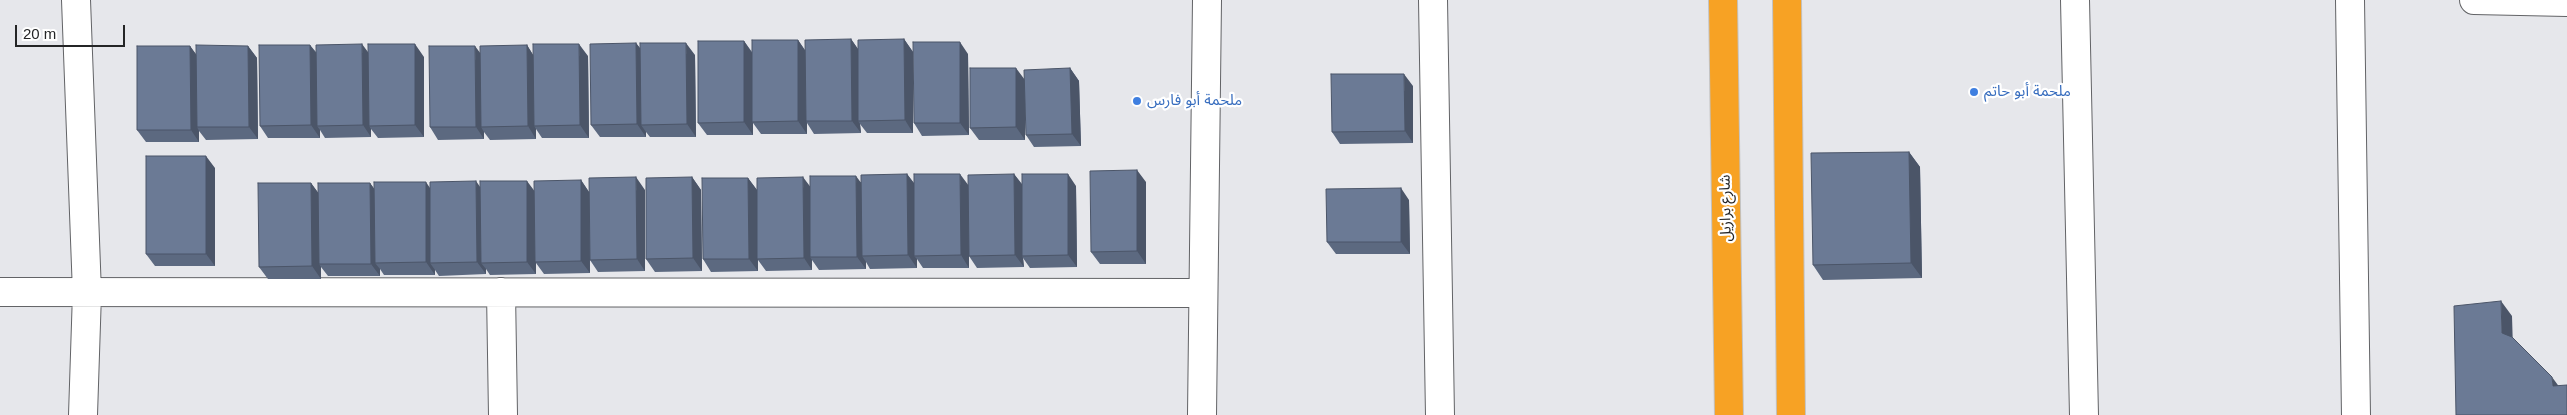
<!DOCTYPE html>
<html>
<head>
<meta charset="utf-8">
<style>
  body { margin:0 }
  #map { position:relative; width:2567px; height:415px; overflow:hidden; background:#e6e7eb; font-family:Helvetica,sans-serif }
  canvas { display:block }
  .scale { position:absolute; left:15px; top:25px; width:110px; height:22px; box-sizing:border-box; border:2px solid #242526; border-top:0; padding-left:6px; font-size:15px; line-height:18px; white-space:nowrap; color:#242526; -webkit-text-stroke:4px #fff; paint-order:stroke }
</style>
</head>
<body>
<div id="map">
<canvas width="2567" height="415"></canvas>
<div class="scale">20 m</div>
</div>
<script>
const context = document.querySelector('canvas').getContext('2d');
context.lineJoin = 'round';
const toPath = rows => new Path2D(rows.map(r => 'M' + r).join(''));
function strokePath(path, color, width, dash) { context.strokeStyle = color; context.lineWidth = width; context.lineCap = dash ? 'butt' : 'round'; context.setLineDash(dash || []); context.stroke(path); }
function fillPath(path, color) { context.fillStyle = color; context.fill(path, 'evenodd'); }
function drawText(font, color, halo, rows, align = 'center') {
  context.font = font + ' Helvetica,"Noto Sans Arabic",sans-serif'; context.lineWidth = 4.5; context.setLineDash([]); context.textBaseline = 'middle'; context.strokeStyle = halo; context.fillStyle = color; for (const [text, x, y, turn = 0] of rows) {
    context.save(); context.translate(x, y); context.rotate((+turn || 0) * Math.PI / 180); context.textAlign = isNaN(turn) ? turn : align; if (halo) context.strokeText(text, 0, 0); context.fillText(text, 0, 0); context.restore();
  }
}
const street = toPath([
  [76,0,87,293,83,415],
  [1433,0,1440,415],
  [2075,0,2084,415],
  [2350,0,2356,415],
  [2474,0,2567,2],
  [0,292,1203,293],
  [501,292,503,415],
  [1202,415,1207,0]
]);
const highway = toPath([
  [1723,0,1729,415],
  [1787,0,1791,415]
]);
const wall = toPath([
  [851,39,858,49,904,39,913,52,913,133,867,133,860,124,861,133,814,134,807,123,807,134,761,134,753,123,753,135,707,135,698,123,744,41,752,52,798,40,805,50],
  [636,43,640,48,695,55,696,137,650,137,646,132,646,137,600,137,591,125],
  [310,45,316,52,368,53,424,57,424,137,378,138,371,129,371,137,325,138,320,130,320,138,268,138,260,126],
  [527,45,533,55,588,56,589,138,542,138,536,129,536,139,490,140,484,132,484,139,438,140,430,127,480,53],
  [190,46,196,55,248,46,257,58,258,139,206,140,199,131,199,142,146,142,137,130],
  [968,54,969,135,922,136,914,123],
  [1070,68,1079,81,1081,146,1034,147,1026,135,1025,103,1025,140,979,140,970,128,1024,80],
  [1413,86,1413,143,1340,144,1332,132],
  [1909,152,1920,167,1922,278,1823,280,1813,265],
  [215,168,215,266,155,266,146,254],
  [907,174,914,183,968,185,1014,174,1022,184,1076,186,1077,267,1030,268,1023,258,1024,267,977,268,969,256,969,268,923,268,917,259,917,268,870,269,866,262,866,269,819,270,812,260,812,270,766,271,758,260,758,271,711,272,703,259,748,178,757,190,810,187,861,182],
  [692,177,701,190,702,271,655,272,646,259],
  [581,180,589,192,645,190,645,271,598,272,590,260,590,273,544,274,536,263,536,274,490,275,486,269,486,274,439,276,435,270,435,275,384,275,380,269,380,276,328,276,321,267,321,279,268,279,259,267,311,183,318,193,370,183,374,189,480,187,534,191],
  [1146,182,1146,264,1100,264,1091,252],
  [1409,200,1410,254,1336,254,1327,242]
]);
const shadedWall = toPath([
  [851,39,860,52,858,121,860,124,861,133,852,121],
  [904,39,913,52,913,133,905,120],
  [798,40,806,52,806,121,807,123,807,134,798,121],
  [744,41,752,53,752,122,753,123,753,135,744,122],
  [960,42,968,54,969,135,960,123],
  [636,43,645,55,641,125,646,132,646,137,637,124],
  [686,43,695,55,696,137,687,124],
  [362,44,371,56,369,126,371,129,371,137,363,125],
  [415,44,424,57,424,137,415,125],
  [579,44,588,56,589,138,580,125],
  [310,45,319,57,317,126,320,130,320,138,311,125],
  [527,45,535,58,534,126,536,129,536,139,528,126],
  [190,46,199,58,197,127,199,131,199,142,191,130],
  [248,46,257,58,258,139,249,127],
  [475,46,484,58,481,127,484,132,484,139,476,127],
  [1016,68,1025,80,1025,140,1016,127],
  [1070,68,1079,81,1081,146,1072,134],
  [1404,74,1413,86,1413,143,1405,131],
  [1909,152,1920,167,1922,278,1911,263],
  [206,156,215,168,215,266,206,254],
  [1137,170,1146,182,1146,264,1137,251],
  [907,174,916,186,914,256,917,259,917,268,908,255],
  [960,174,969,186,969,268,961,255],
  [1014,174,1023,186,1022,256,1023,258,1024,267,1015,255],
  [1068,174,1076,186,1077,267,1068,255],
  [856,176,865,188,862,256,866,262,866,269,857,257],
  [636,177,645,190,645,271,637,259],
  [692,177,701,190,702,271,693,258],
  [803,177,812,189,810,257,812,260,812,270,804,258],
  [748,178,757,190,758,271,749,259],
  [581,180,589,192,590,273,581,261],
  [476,181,485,194,481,263,486,269,486,274,477,262],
  [527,181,536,193,536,274,527,262],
  [426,182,434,194,430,263,435,270,435,275,426,262],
  [311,183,320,195,319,264,321,267,321,279,312,266],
  [370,183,379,195,375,263,380,269,380,276,371,264],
  [1401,188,1409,200,1410,254,1401,242],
  [2501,301,2512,316,2513,349,2502,333],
  [2552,377,2563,392,2553,386]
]);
const building = toPath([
  [851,39,852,121,806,121,805,40,851,39],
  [904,39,905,120,858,121,858,40,904,39],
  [752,40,798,40,798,121,752,122,752,40],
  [698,41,744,41,744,122,698,123,698,41],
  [913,42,960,42,960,123,914,123,913,42],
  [636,43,637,124,591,125,590,44,636,43],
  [640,43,686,43,687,124,641,125,640,43],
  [362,44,363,125,317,126,316,45,362,44],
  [368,44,415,44,415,125,369,126,368,44],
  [533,44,579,44,580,125,534,126,533,44],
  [196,45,248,46,249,127,197,127,196,45],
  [259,45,310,45,311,125,260,126,259,45],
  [527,45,528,126,481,127,480,46,527,45],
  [137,46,190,46,191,130,137,130,137,46],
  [429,46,475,46,476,127,430,127,429,46],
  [970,68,1016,68,1016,127,970,128,970,68],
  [1070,68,1072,134,1026,135,1024,70,1070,68],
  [1331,74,1404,74,1405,131,1332,132,1331,74],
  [1909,152,1911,263,1813,265,1811,153,1909,152],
  [146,156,206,156,206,254,146,254,146,156],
  [1137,170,1137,251,1091,252,1090,171,1137,170],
  [907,174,908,255,862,256,861,175,907,174],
  [914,174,960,174,961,255,914,256,914,174],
  [1014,174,1015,255,969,256,968,175,1014,174],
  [1022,174,1068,174,1068,255,1022,256,1022,174],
  [810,176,856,176,857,257,810,257,810,176],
  [636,177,637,259,590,260,589,178,636,177],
  [692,177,693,258,646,259,646,178,692,177],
  [803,177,804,258,757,259,757,178,803,177],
  [702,178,748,178,749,259,703,259,702,178],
  [581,180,581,261,535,262,534,181,581,180],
  [476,181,477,262,430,263,430,182,476,181],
  [480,181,527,181,527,262,481,263,480,181],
  [374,182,426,182,426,262,375,263,374,182],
  [258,183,311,183,312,266,259,267,258,183],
  [318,183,370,183,371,264,319,264,318,183],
  [1401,188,1401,242,1327,242,1326,189,1401,188],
  [2501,301,2502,333,2512,337,2552,377,2553,386,2567,385,2567,415,2456,415,2454,306,2501,301]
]);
const markers = [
  [1974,92,5,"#3f7fe0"],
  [1137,101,5,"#3f7fe0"]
];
const shopNames = [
  ["ملحمة أبو حاتم",1984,92],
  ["ملحمة أبو فارس",1147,101]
];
const streetNames = [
  ["شارع برازيل",1726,208,-91]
];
strokePath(street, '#626366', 30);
strokePath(highway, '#c2c2c2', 30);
strokePath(street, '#fff', 28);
strokePath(highway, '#f7a224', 28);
fillPath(wall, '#5c6980');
fillPath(shadedWall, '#4b5568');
fillPath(building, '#6b7a95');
strokePath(building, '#4b5568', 1);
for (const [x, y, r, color] of markers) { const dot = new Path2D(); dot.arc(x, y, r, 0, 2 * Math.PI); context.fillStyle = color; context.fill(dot); strokePath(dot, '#fff', 2); }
drawText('15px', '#366cbe', '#fff', shopNames, 'left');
drawText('15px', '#242526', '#fff', streetNames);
</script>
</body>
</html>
